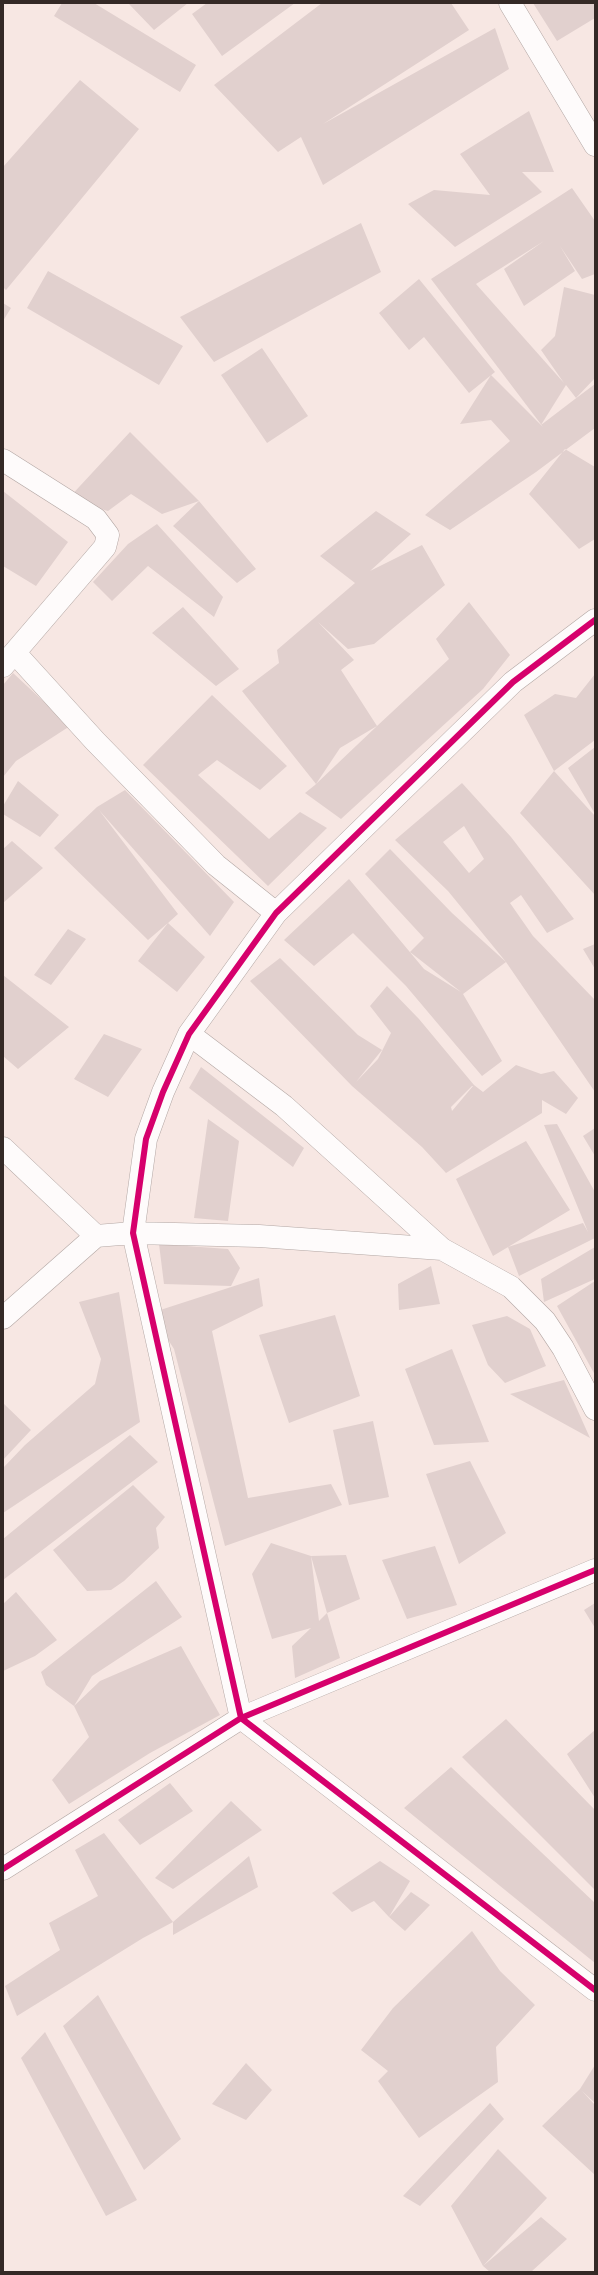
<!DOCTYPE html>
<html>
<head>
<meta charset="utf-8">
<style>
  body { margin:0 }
  #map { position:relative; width:598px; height:2275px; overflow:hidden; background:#f7e7e3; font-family:"Alegreya Sans",sans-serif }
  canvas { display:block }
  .frame { position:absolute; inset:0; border:4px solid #342926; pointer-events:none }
</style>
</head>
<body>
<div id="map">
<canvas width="598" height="2275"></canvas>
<div class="frame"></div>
</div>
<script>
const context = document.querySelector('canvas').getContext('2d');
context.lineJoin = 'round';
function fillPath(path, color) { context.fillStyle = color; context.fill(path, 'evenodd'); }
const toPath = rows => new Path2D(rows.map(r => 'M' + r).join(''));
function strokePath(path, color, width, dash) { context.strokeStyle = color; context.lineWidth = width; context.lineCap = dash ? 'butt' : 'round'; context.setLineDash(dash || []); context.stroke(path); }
const building = toPath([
  [62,3,94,3,196,65,180,92,54,16],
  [128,3,188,3,154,30],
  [207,3,295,3,222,56,192,14],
  [322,3,451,3,469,30,323,124,495,28,509,69,323,185,301,137,278,152,214,85],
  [533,3,595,3,595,18,557,41],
  [80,80,139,129,6,290,3,287,3,167],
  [529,111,554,172,522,172,542,192,455,247,408,204,434,190,490,195,460,154],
  [572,188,595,221,595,274,582,279,560,246,575,271,524,306,504,269,544,241,476,284,564,383,541,350,555,336,564,287,595,295,595,378,576,398,566,385,541,425,575,399,595,384,595,428,536,472,450,530,425,515,510,441,491,420,460,424,491,375,543,427,431,279],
  [361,223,381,272,214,362,180,317],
  [48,271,183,346,159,385,27,308],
  [419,279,495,372,469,393,424,337,409,350,379,313],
  [3,303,11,308,3,321],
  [262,348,308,416,267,443,221,375],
  [130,432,199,501,162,514,131,494,108,511,67,500],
  [565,449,595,467,595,539,579,549,529,494],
  [3,491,68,542,36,586,3,566],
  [199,501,256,569,237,583,173,526],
  [376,511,411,534,370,571,422,545,445,585,374,644,348,649,318,622,354,660,341,670,377,726,449,659,436,639,469,602,510,655,483,689,341,819,305,793,315,785,316,784,377,726,340,748,316,784,242,691,279,663,277,650,355,583,320,556],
  [157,524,223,597,214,617,148,566,112,601,93,582,128,544],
  [183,607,239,669,216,686,152,633],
  [13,673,70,726,16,761,3,777,3,685],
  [595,674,595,740,554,771,524,715,555,694,576,698],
  [212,695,287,766,260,790,217,760,198,775,269,839,300,812,327,828,268,886,143,765],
  [595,747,595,814,568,768],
  [554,771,595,816,595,895,520,813],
  [18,781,59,815,40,837,3,814,3,806],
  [462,783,511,837,574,919,547,933,521,895,510,903,533,936,595,1000,595,1092,506,962,463,994,502,1061,482,1076,406,986,353,933,314,966,284,940,349,879,424,969,461,992,410,952,431,931,424,938,365,874,390,849,452,913,506,962,448,891,395,840],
  [464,826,484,859,469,873,443,842],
  [125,790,234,902,210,936,99,810,178,914,168,923,205,957,177,992,138,961,168,923,148,940,54,848,97,807],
  [12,841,43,868,3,903,3,849],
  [68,929,86,939,51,985,34,975],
  [595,944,595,969,583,949],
  [280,958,358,1035,382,1050,356,1082,378,1059,391,1033,370,1006,387,986,419,1019,474,1085,483,1092,516,1065,541,1074,554,1071,578,1098,566,1114,542,1100,542,1113,446,1173,422,1147,352,1086,250,981],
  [472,1086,473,1086,452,1111,451,1107],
  [3,975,69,1027,18,1069,3,1056],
  [104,1034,142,1049,108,1097,74,1079],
  [201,1067,304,1148,293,1167,189,1088],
  [208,1119,239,1141,228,1221,194,1218],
  [557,1124,595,1192,595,1238,519,1276,508,1247,583,1223,588,1232,544,1125],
  [595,1128,595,1156,583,1136],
  [526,1141,570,1210,493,1256,456,1179],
  [159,1244,228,1249,240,1268,231,1286,164,1284],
  [595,1247,595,1279,544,1302,541,1279],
  [431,1266,440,1304,399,1310,398,1284],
  [259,1278,263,1306,212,1331,248,1498,331,1484,342,1505,225,1546,174,1349,151,1313],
  [595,1281,595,1375,557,1306],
  [119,1292,140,1422,3,1513,3,1468,25,1445,95,1384,101,1359,79,1302],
  [335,1315,360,1396,289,1423,259,1335],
  [507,1316,530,1329,546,1366,505,1383,488,1365,472,1325],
  [452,1349,489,1442,434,1445,405,1369],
  [564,1380,590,1438,510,1394],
  [3,1403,31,1430,3,1460],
  [373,1421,389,1497,349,1505,333,1430],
  [130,1435,158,1462,3,1580,3,1539],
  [470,1461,506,1533,459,1564,426,1474],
  [133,1485,165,1517,156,1528,159,1548,124,1581,111,1590,87,1591,53,1550],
  [271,1543,311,1556,346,1555,360,1599,327,1613,340,1658,295,1678,292,1646,311,1628,272,1639,252,1574],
  [311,1556,327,1613,319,1621],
  [435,1546,457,1605,407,1619,382,1560],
  [156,1581,182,1617,92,1676,74,1706,46,1685,41,1672],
  [16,1592,57,1640,35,1656,3,1671,3,1604],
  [595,1603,595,1628,584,1610],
  [181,1646,220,1715,150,1753,69,1804,52,1780,89,1737,74,1706,100,1681],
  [506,1719,595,1810,595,1890,462,1757],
  [595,1730,595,1798,567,1754],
  [451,1767,595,1903,595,1963,404,1808],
  [170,1783,193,1811,140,1845,118,1820],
  [231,1801,262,1830,173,1889,155,1878],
  [104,1833,173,1922,249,1856,258,1887,173,1935,173,1922,143,1938,17,2016,5,1986,60,1950,49,1923,98,1896,75,1850],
  [380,1861,410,1881,389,1917,411,1892,430,1905,405,1931,389,1917,374,1901,352,1912,332,1893],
  [472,1931,500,1971,535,2005,496,2047,498,2082,419,2138,378,2081,388,2071,361,2050,393,2008],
  [98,1995,181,2139,144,2170,63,2026],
  [45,2032,137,2200,106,2216,21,2058],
  [246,2063,272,2090,246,2120,212,2104],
  [595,2065,595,2103,582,2091,595,2105,595,2175,542,2126,580,2089],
  [490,2103,504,2119,420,2206,403,2196],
  [498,2149,547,2198,483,2266,451,2206],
  [541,2217,567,2239,531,2272,490,2272,483,2266]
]);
const street = toPath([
  [510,3,595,145],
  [3,460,96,519,108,535,105,547,3,666],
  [595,620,513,682,276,913,189,1034,163,1092,146,1139,133,1233,241,1718,595,1990],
  [15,653,95,741,216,865,276,913],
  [189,1034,284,1106,442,1249,511,1287,545,1321,563,1348,595,1409],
  [3,1148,96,1236],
  [3,1318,96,1236,133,1233,259,1236,442,1249],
  [3,1869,241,1718,595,1570]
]);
const cycleway = toPath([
  [595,620,513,682,276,913,189,1034,163,1092,146,1139,133,1233,241,1718,595,1990],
  [3,1869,241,1718,595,1570]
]);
fillPath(building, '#e1d0ce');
strokePath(street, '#b2a6a3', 23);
strokePath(street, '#fefbfb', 22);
strokePath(cycleway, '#d6006c', 6);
</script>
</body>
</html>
